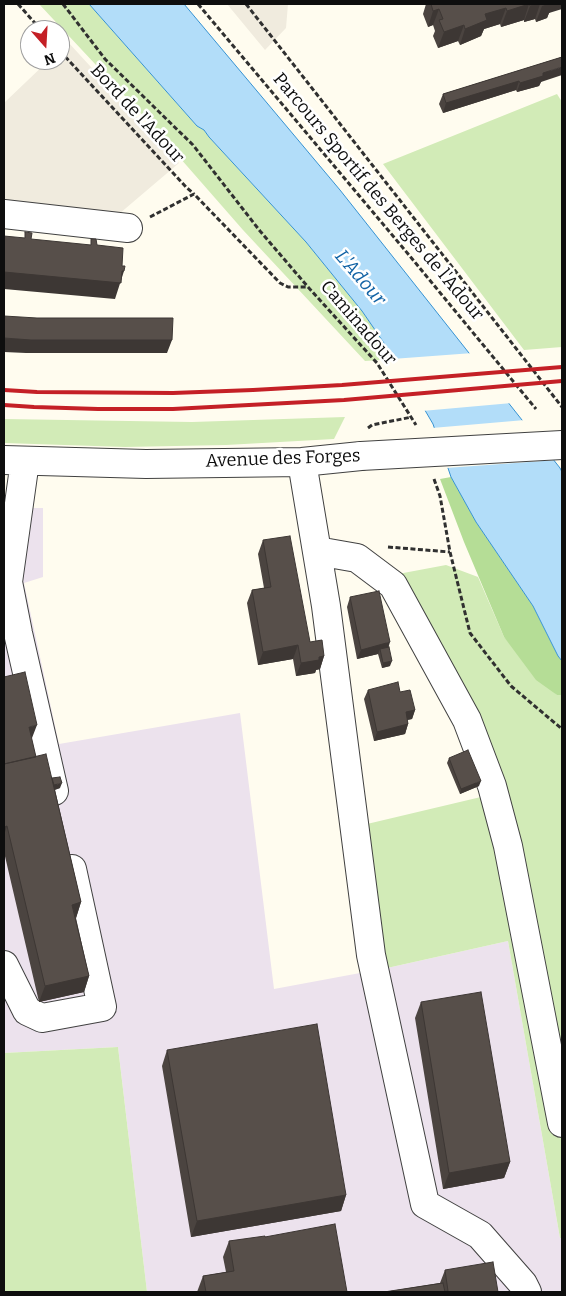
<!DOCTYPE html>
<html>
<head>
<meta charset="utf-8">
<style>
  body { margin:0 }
  #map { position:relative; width:566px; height:1296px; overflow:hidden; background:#fffcef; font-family:Bitter,serif }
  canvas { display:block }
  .frame { position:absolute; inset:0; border:5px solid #0e0e0e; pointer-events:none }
  .north { position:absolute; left:20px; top:20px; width:50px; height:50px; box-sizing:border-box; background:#fff; border:1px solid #9f9f9f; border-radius:50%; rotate:161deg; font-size:14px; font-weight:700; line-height:20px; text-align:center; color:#0e0e0e }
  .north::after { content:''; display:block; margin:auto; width:18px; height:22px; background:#c42026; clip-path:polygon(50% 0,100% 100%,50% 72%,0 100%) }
</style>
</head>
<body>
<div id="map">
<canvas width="566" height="1296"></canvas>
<div class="frame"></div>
<div class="north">N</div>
</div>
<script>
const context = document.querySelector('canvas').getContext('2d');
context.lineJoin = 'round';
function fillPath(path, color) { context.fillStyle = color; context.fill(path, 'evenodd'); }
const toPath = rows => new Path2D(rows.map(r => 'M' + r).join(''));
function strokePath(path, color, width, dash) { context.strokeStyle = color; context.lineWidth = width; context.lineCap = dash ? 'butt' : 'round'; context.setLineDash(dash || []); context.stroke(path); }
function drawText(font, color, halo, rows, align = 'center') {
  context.font = font + ' Bitter,serif'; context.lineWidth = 5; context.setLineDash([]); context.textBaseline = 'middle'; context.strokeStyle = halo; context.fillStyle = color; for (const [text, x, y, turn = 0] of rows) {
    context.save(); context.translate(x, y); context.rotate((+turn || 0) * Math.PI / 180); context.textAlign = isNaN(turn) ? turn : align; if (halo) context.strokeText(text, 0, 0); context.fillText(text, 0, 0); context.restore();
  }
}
const industrial = toPath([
  [4,508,43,508,43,577,24,583,59,744,240,713,274,989,387,968,508,941,560,1238,562,1238,562,1292,147,1292,118,1047,4,1053]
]);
const green = toPath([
  [39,4,89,4,197,126,204,130,209,137,306,242,362,311,395,359,365,361,243,230,138,110],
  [557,94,562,102,562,347,524,350,383,164],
  [345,417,334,439,226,445,125,447,4,443,4,419,192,422],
  [446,565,478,577,504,637,557,695,562,695,562,1238,560,1238,508,941,387,968,367,824,502,792,398,574],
  [118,1047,147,1292,4,1292,4,1053]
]);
const forest = toPath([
  [451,477,476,522,533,606,558,656,562,661,562,695,557,695,536,680,504,637,464,542,440,479]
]);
const plaza = toPath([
  [227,4,288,4,286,28,265,50],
  [68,42,179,163,119,214,4,202,4,103,49,60,60,60,60,50]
]);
const water = toPath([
  [89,4,184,4,340,190,560,468,562,472,562,661,558,656,533,606,476,522,451,477,433,424,395,359,362,311,306,242,209,137,204,130,197,126,89,4]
]);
const pier = toPath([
  [473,353,512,403,422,411,392,359],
  [525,420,557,460,446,468,432,428]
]);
const path = toPath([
  [18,4,41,30],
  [63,4,105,59,193,145,260,231,308,287,377,363,416,425],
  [198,4,409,255,536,409],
  [246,4,562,407],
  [60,51,187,188,194,194],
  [150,217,194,194,280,283,288,287,307,287],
  [368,428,372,425,412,417],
  [434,479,440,496,450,552,470,633,511,686,562,729],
  [388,547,450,552]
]);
const minor = toPath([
  [4,214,128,228],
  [4,460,146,464,302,462,361,456],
  [25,461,8,582,18,633,54,791],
  [302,462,326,606,371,955,425,1204,480,1235,523,1284,527,1292],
  [317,551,357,558,393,585,467,720,492,786,508,846,562,1123],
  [4,965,27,1011,42,1018,102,1007,72,869]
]);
const rail = toPath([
  [4,390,37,392,173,393,253,390,342,385,562,367],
  [4,405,34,407,98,409,173,409,344,400,562,381]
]);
const minorBridge = toPath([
  [361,456,562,445]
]);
const wall = toPath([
  [426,4,562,4,549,13,547,18,536,22,535,19,524,22,524,20,501,27,500,24,484,29,481,36,460,45,458,41,438,48,433,36,435,31,433,25,428,27,423,14],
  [562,57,541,82,539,86,517,92,516,90,443,113,439,104,443,94],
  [263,540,310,642,324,656,320,669,316,670,315,673,296,676,293,659,258,665,247,603,252,590,264,588,258,554],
  [350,597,389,647,390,666,382,668,378,654,357,659,347,607],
  [4,677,32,738,31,738,36,757,60,788,55,790,81,902,76,918,89,976,84,992,39,1002,4,852],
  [368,690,400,692,415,710,412,719,407,720,408,724,405,734,374,741,364,699],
  [449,758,479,786,460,794,447,763],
  [421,1002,510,1162,504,1178,443,1189,415,1018],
  [167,1050,346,1195,341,1211,191,1237,162,1066],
  [265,1237,347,1292,197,1292,203,1276,226,1272,223,1257,229,1241],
  [445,1270,498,1292,384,1292,440,1283]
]);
const shadedWall = toPath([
  [529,4,524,20,501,27,507,11],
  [538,4,540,4,535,19,524,22,530,6],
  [548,4,562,4,562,9,549,13,547,18,536,22,542,6],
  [506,8,500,24,484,29,481,36,460,45,465,29,485,14],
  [439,9,433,25,428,27,433,11],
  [464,25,458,41,438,48,444,32],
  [562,67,562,75,541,82,539,86,517,92,520,83,543,73],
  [519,81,516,90,443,113,446,103],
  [122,271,124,271,115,299,4,289,4,272],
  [4,338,172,340,167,353,26,353,4,352],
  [390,642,387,652,380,649,378,654,357,659,361,650],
  [298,645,293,659,258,665,263,652],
  [324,656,320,669,316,670,315,673,296,676,301,663,319,657],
  [392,661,390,666,382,668,383,663],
  [415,710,412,719,402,721,406,712],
  [408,724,405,734,374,741,377,732],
  [37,725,32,738,24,740,29,727],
  [481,781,479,786,460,794,461,789],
  [62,783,60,788,46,792,47,787],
  [7,826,4,835,4,827],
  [81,902,76,918,72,905],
  [89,976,84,992,39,1002,45,986],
  [510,1162,504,1178,443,1189,449,1173],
  [346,1195,341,1211,191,1237,197,1221]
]);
const building = toPath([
  [431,4,538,4,530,6,529,4,507,11,506,8,485,14,487,20,465,29,464,25,444,32,439,20,443,19,439,9,433,11,431,4],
  [562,57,562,67,543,73,543,76,520,83,519,81,446,103,443,94,562,57],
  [25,232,32,233,31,239,91,245,91,239,96,239,97,245,123,248,122,266,125,266,124,271,122,271,121,283,4,272,4,236,25,238,25,232],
  [4,316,37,318,173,318,172,340,31,340,4,338,4,316],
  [290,536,310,642,322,640,324,656,319,657,319,660,301,663,298,645,263,652,252,590,271,587,263,540,290,536],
  [379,591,390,642,361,650,350,597,379,591],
  [389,647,392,661,383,663,380,649,389,647],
  [25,672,37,725,29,727,36,757,4,764,4,677,25,672],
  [398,682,400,692,410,690,415,710,406,712,408,724,377,732,368,690,398,682],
  [468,750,481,781,461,789,449,758,468,750],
  [46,754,81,902,72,905,89,976,45,986,7,826,4,827,4,764,46,754],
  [60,777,62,783,54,785,52,778,60,777],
  [481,992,510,1162,449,1173,421,1002,481,992],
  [317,1024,346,1195,197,1221,167,1050,317,1024],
  [335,1224,347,1292,206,1292,203,1276,234,1271,229,1241,265,1236,265,1237,335,1224],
  [493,1262,498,1292,442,1292,448,1291,445,1270,493,1262],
  [443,1283,445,1292,384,1292,443,1283]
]);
const streetNames = [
  ["Bord de l'Adour",137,114,47],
  ["Parcours Sportif des Berges de l'Adour",378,197,50],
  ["Caminadour",358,323,49],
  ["Avenue des Forges",283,459,-2]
];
const waterNames = [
  ["L'Adour",360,278,49]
];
fillPath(industrial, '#ece2ed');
fillPath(green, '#d2ebb7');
fillPath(forest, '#b5dd96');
fillPath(plaza, '#f0ebde');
fillPath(water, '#b2ddf9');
strokePath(water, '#3692d2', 1);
fillPath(pier, '#fffcef');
strokePath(minor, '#414141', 30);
strokePath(path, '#303030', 3, [5, 2.5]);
strokePath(minor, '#fff', 28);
strokePath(rail, '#c42026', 4);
strokePath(minorBridge, '#414141', 30, []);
strokePath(minorBridge, '#fff', 28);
fillPath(wall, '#4b4440');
fillPath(shadedWall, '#3d3734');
fillPath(building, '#574f4a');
strokePath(building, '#3d3734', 1);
drawText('18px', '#0e0e0e', '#fff', streetNames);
drawText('italic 19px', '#1263a5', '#fff', waterNames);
</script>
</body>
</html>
